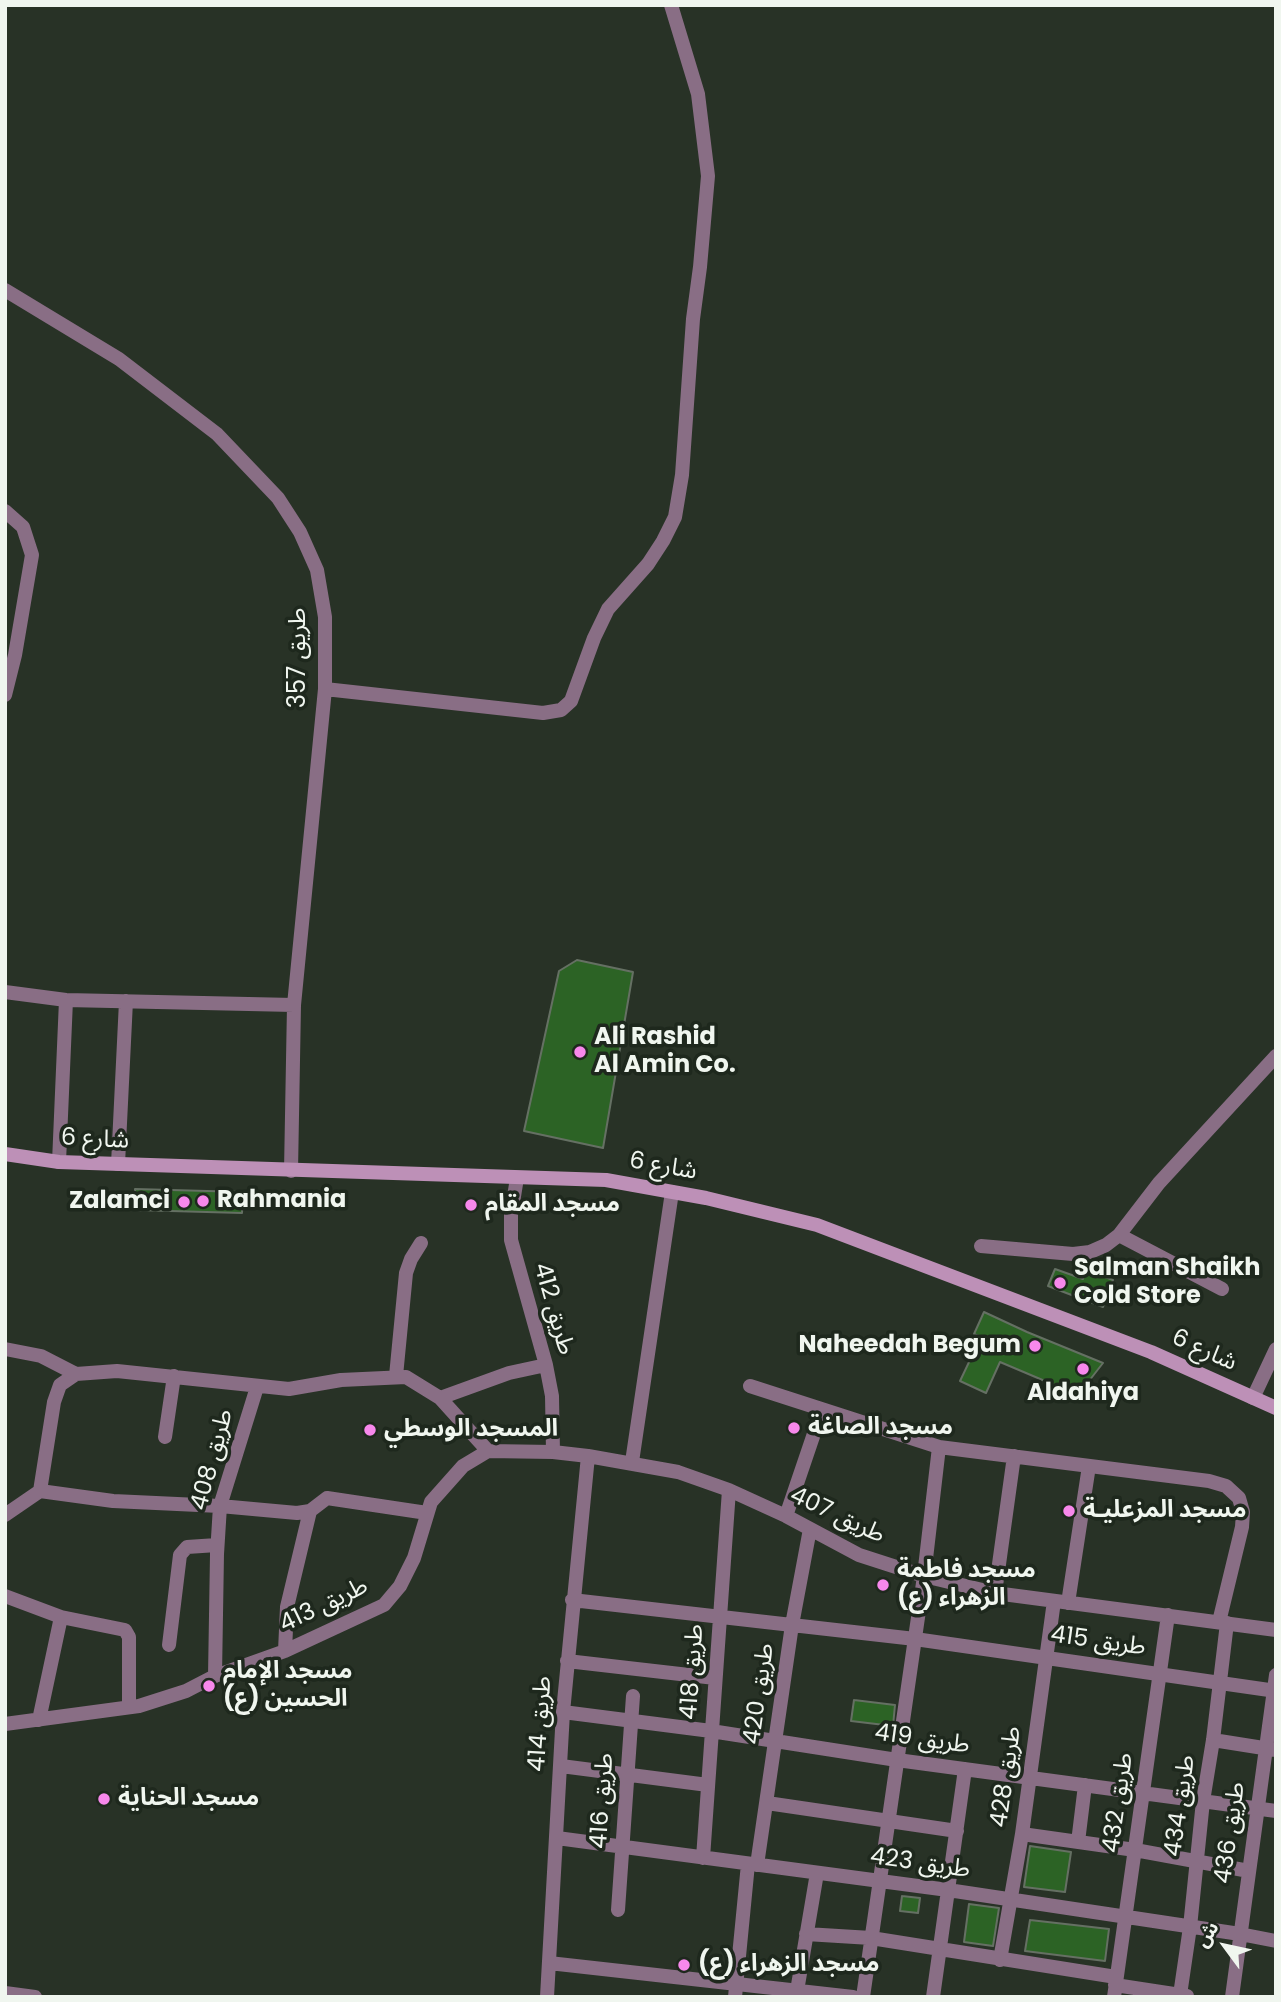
<!DOCTYPE html>
<html>
<head>
<meta charset="utf-8">
<style>
  body { margin:0 }
  #map { position:relative; width:1281px; height:2002px; overflow:hidden; background:#283226; font-family:Poppins,"Noto Sans Arabic",sans-serif }
  canvas { display:block }
  .frame { position:absolute; inset:0; border:7px solid #f0f6ef; pointer-events:none }
  .north { position:absolute; left:1190px; top:1911px; width:70px; height:70px; -webkit-text-stroke:5px #1e281d; paint-order:stroke; rotate:303deg; font-size:19px; font-weight:700; line-height:28px; text-align:center; color:#f0f6ef }
  .north::after { content:''; display:block; margin:auto; width:24px; height:32px; background:#f0f6ef; clip-path:polygon(50% 0,100% 100%,50% 72%,0 100%) }
</style>
</head>
<body>
<div id="map">
<canvas width="1281" height="2002"></canvas>
<div class="frame"></div>
<div class="north">ش</div>
</div>
<script>
const context = document.querySelector('canvas').getContext('2d');
context.lineJoin = 'round';
function fillPath(path, color) { context.fillStyle = color; context.fill(path, 'evenodd'); }
const toPath = rows => new Path2D(rows.map(r => 'M' + r).join(''));
function strokePath(path, color, width, dash) { context.strokeStyle = color; context.lineWidth = width; context.lineCap = dash ? 'butt' : 'round'; context.setLineDash(dash || []); context.stroke(path); }
function drawText(font, color, halo, rows, align = 'center') {
  context.font = font + ' Poppins,"Noto Sans Arabic",sans-serif'; context.lineWidth = 7; context.setLineDash([]); context.textBaseline = 'middle'; context.strokeStyle = halo; context.fillStyle = color; for (const [text, x, y, turn = 0] of rows) {
    context.save(); context.translate(x, y); context.rotate((+turn || 0) * Math.PI / 180); context.textAlign = isNaN(turn) ? turn : align; if (halo) context.strokeText(text, 0, 0); context.fillText(text, 0, 0); context.restore();
  }
}
const building = toPath([
  [577,960,633,972,603,1148,524,1131,559,971,577,960],
  [135,1189,243,1192,242,1213,135,1210,135,1189],
  [1055,1269,1083,1279,1086,1270,1113,1280,1103,1307,1048,1286,1055,1269],
  [984,1312,1027,1332,1103,1363,1078,1395,1000,1362,986,1393,960,1381,981,1337,974,1334,984,1312],
  [854,1700,895,1705,893,1726,851,1721,854,1700],
  [1030,1846,1071,1852,1065,1892,1024,1887,1030,1846],
  [902,1896,920,1898,918,1913,900,1911,902,1896],
  [969,1904,999,1908,993,1946,964,1942,969,1904],
  [1030,1920,1109,1929,1105,1961,1025,1951,1030,1920]
]);
const street = toPath([
  [5,290,119,359,217,434,278,498,300,532,317,570,325,617,325,689,294,1005,291,1171],
  [5,511,23,527,32,555,15,655,5,695],
  [325,689,543,713,561,710,571,701,594,638,608,609,648,564,663,541,675,517,682,475,693,319,700,267,708,176,698,94,671,5],
  [5,992,66,1000,294,1005],
  [59,1162,66,1000],
  [118,1164,126,1001],
  [517,1178,511,1215,511,1240,546,1365,552,1396,553,1452],
  [1119,1235,1222,1289],
  [981,1246,1073,1254,1090,1252,1106,1245,1119,1235,1159,1183,1276,1056],
  [5,1349,41,1356,76,1374],
  [396,1376,406,1273,411,1259,421,1243],
  [750,1386,939,1447,1209,1481,1226,1486,1239,1498,1243,1512,1242,1527,1219,1622],
  [440,1398,509,1373,546,1365],
  [1253,1398,1276,1349],
  [165,1437,174,1376],
  [632,1462,672,1192],
  [40,1491,54,1402,60,1385,76,1374,117,1371,289,1389,341,1380,406,1377,440,1398,488,1451],
  [40,1491,113,1501,220,1506,297,1513,310,1511,327,1498,427,1513],
  [5,1515,40,1491],
  [786,1516,822,1410],
  [995,1593,1014,1456],
  [5,1596,61,1617,125,1630,129,1637,129,1707],
  [572,1600,915,1639,1276,1691],
  [1068,1603,1089,1466],
  [169,1645,180,1555,187,1547,217,1545],
  [285,1651,287,1607,310,1511],
  [567,1661,715,1678],
  [215,1676,217,1554,220,1506,257,1387],
  [563,1712,711,1731,897,1760,1276,1811],
  [39,1720,61,1617],
  [5,1724,139,1706,186,1691,215,1676,285,1651,384,1605,400,1586,414,1558,431,1502,463,1466,488,1451,553,1452,588,1456,678,1472,729,1490,786,1516,859,1555,924,1576,995,1593,1276,1630],
  [1213,1740,1276,1750],
  [561,1766,708,1785],
  [767,1803,957,1831],
  [1022,1834,1135,1850,1249,1871],
  [557,1838,948,1890,1240,1934,1276,1941],
  [1078,1842,1085,1785],
  [703,1858,729,1490],
  [757,1865,792,1625,810,1529],
  [618,1910,633,1696],
  [806,1934,871,1938,1116,1977],
  [1000,1960,1022,1834,1054,1601],
  [549,1963,853,1997],
  [1115,1985,1187,1996],
  [797,1991,817,1873],
  [5,1993,35,1997],
  [1180,1995,1190,1927,1203,1801,1213,1740,1227,1623],
  [547,1997,563,1712,588,1456],
  [735,1997,748,1864],
  [863,1997,924,1576,939,1447],
  [933,1997,965,1769],
  [1114,1997,1168,1615],
  [1232,1997,1276,1675]
]);
const secondary = toPath([
  [5,1154,59,1162,606,1180,706,1198,817,1225,1151,1352,1276,1408]
]);
const markers = [
  [580,1052,7,"#f788eb"],
  [203,1201,7,"#f788eb"],
  [184,1202,7,"#f788eb"],
  [471,1205,7,"#f788eb"],
  [1060,1283,7,"#f788eb"],
  [1035,1346,7,"#f788eb"],
  [1083,1369,7,"#f788eb"],
  [794,1428,7,"#f788eb"],
  [370,1430,7,"#f788eb"],
  [1069,1511,7,"#f788eb"],
  [883,1585,7,"#f788eb"],
  [209,1686,7,"#f788eb"],
  [104,1799,7,"#f788eb"],
  [684,1965,7,"#f788eb"]
];
const streetNames = [
  ["طريق 357",299,658,-90],
  ["شارع 6",95,1140,3],
  ["شارع 6",663,1167,10],
  ["طريق 412",553,1309,74],
  ["شارع 6",1204,1351,24],
  ["طريق 408",213,1460,-75],
  ["طريق 407",837,1516,25],
  ["طريق 413",324,1606,-26],
  ["طريق 415",1098,1642,8],
  ["طريق 418",693,1672,-86],
  ["طريق 420",760,1694,-82],
  ["طريق 414",541,1724,-86],
  ["طريق 419",922,1740,8],
  ["طريق 428",1007,1777,-82],
  ["طريق 416",603,1801,-86],
  ["طريق 432",1119,1803,-82],
  ["طريق 434",1181,1806,-82],
  ["طريق 436",1231,1833,-82],
  ["طريق 423",920,1864,8]
];
const poiNames = [
  ["Ali Rashid",594,1038],
  ["Al Amin Co.",594,1066],
  ["Rahmania",217,1201],
  ["Zalamci",170,1202,"right"],
  ["مسجد المقام",485,1205],
  ["Salman Shaikh",1074,1269],
  ["Cold Store",1074,1297],
  ["Naheedah Begum",1021,1346,"right"],
  ["Aldahiya",1083,1394,"center"],
  ["مسجد الصاغة",808,1428],
  ["المسجد الوسطي",384,1430],
  ["مسجد المزعليـة",1083,1511],
  ["مسجد فاطمة",897,1571],
  ["الزهراء (ع)",897,1599],
  ["مسجد الإمام",223,1672],
  ["الحسين (ع)",223,1700],
  ["مسجد الحناية",118,1799],
  ["مسجد الزهراء (ع)",698,1965]
];
fillPath(building, '#2c6325');
strokePath(building, '#657063', 2);
strokePath(street, '#896e85', 14);
strokePath(secondary, '#bd90b7', 14);
for (const [x, y, r, color] of markers) { const dot = new Path2D(); dot.arc(x, y, r, 0, 2 * Math.PI); context.fillStyle = color; context.fill(dot); strokePath(dot, '#1e281d', 2.5); }
drawText('24px', '#f0f6ef', '#1e281d', streetNames);
drawText('bold 24px', '#f0f6ef', '#1e281d', poiNames, 'left');
</script>
</body>
</html>
